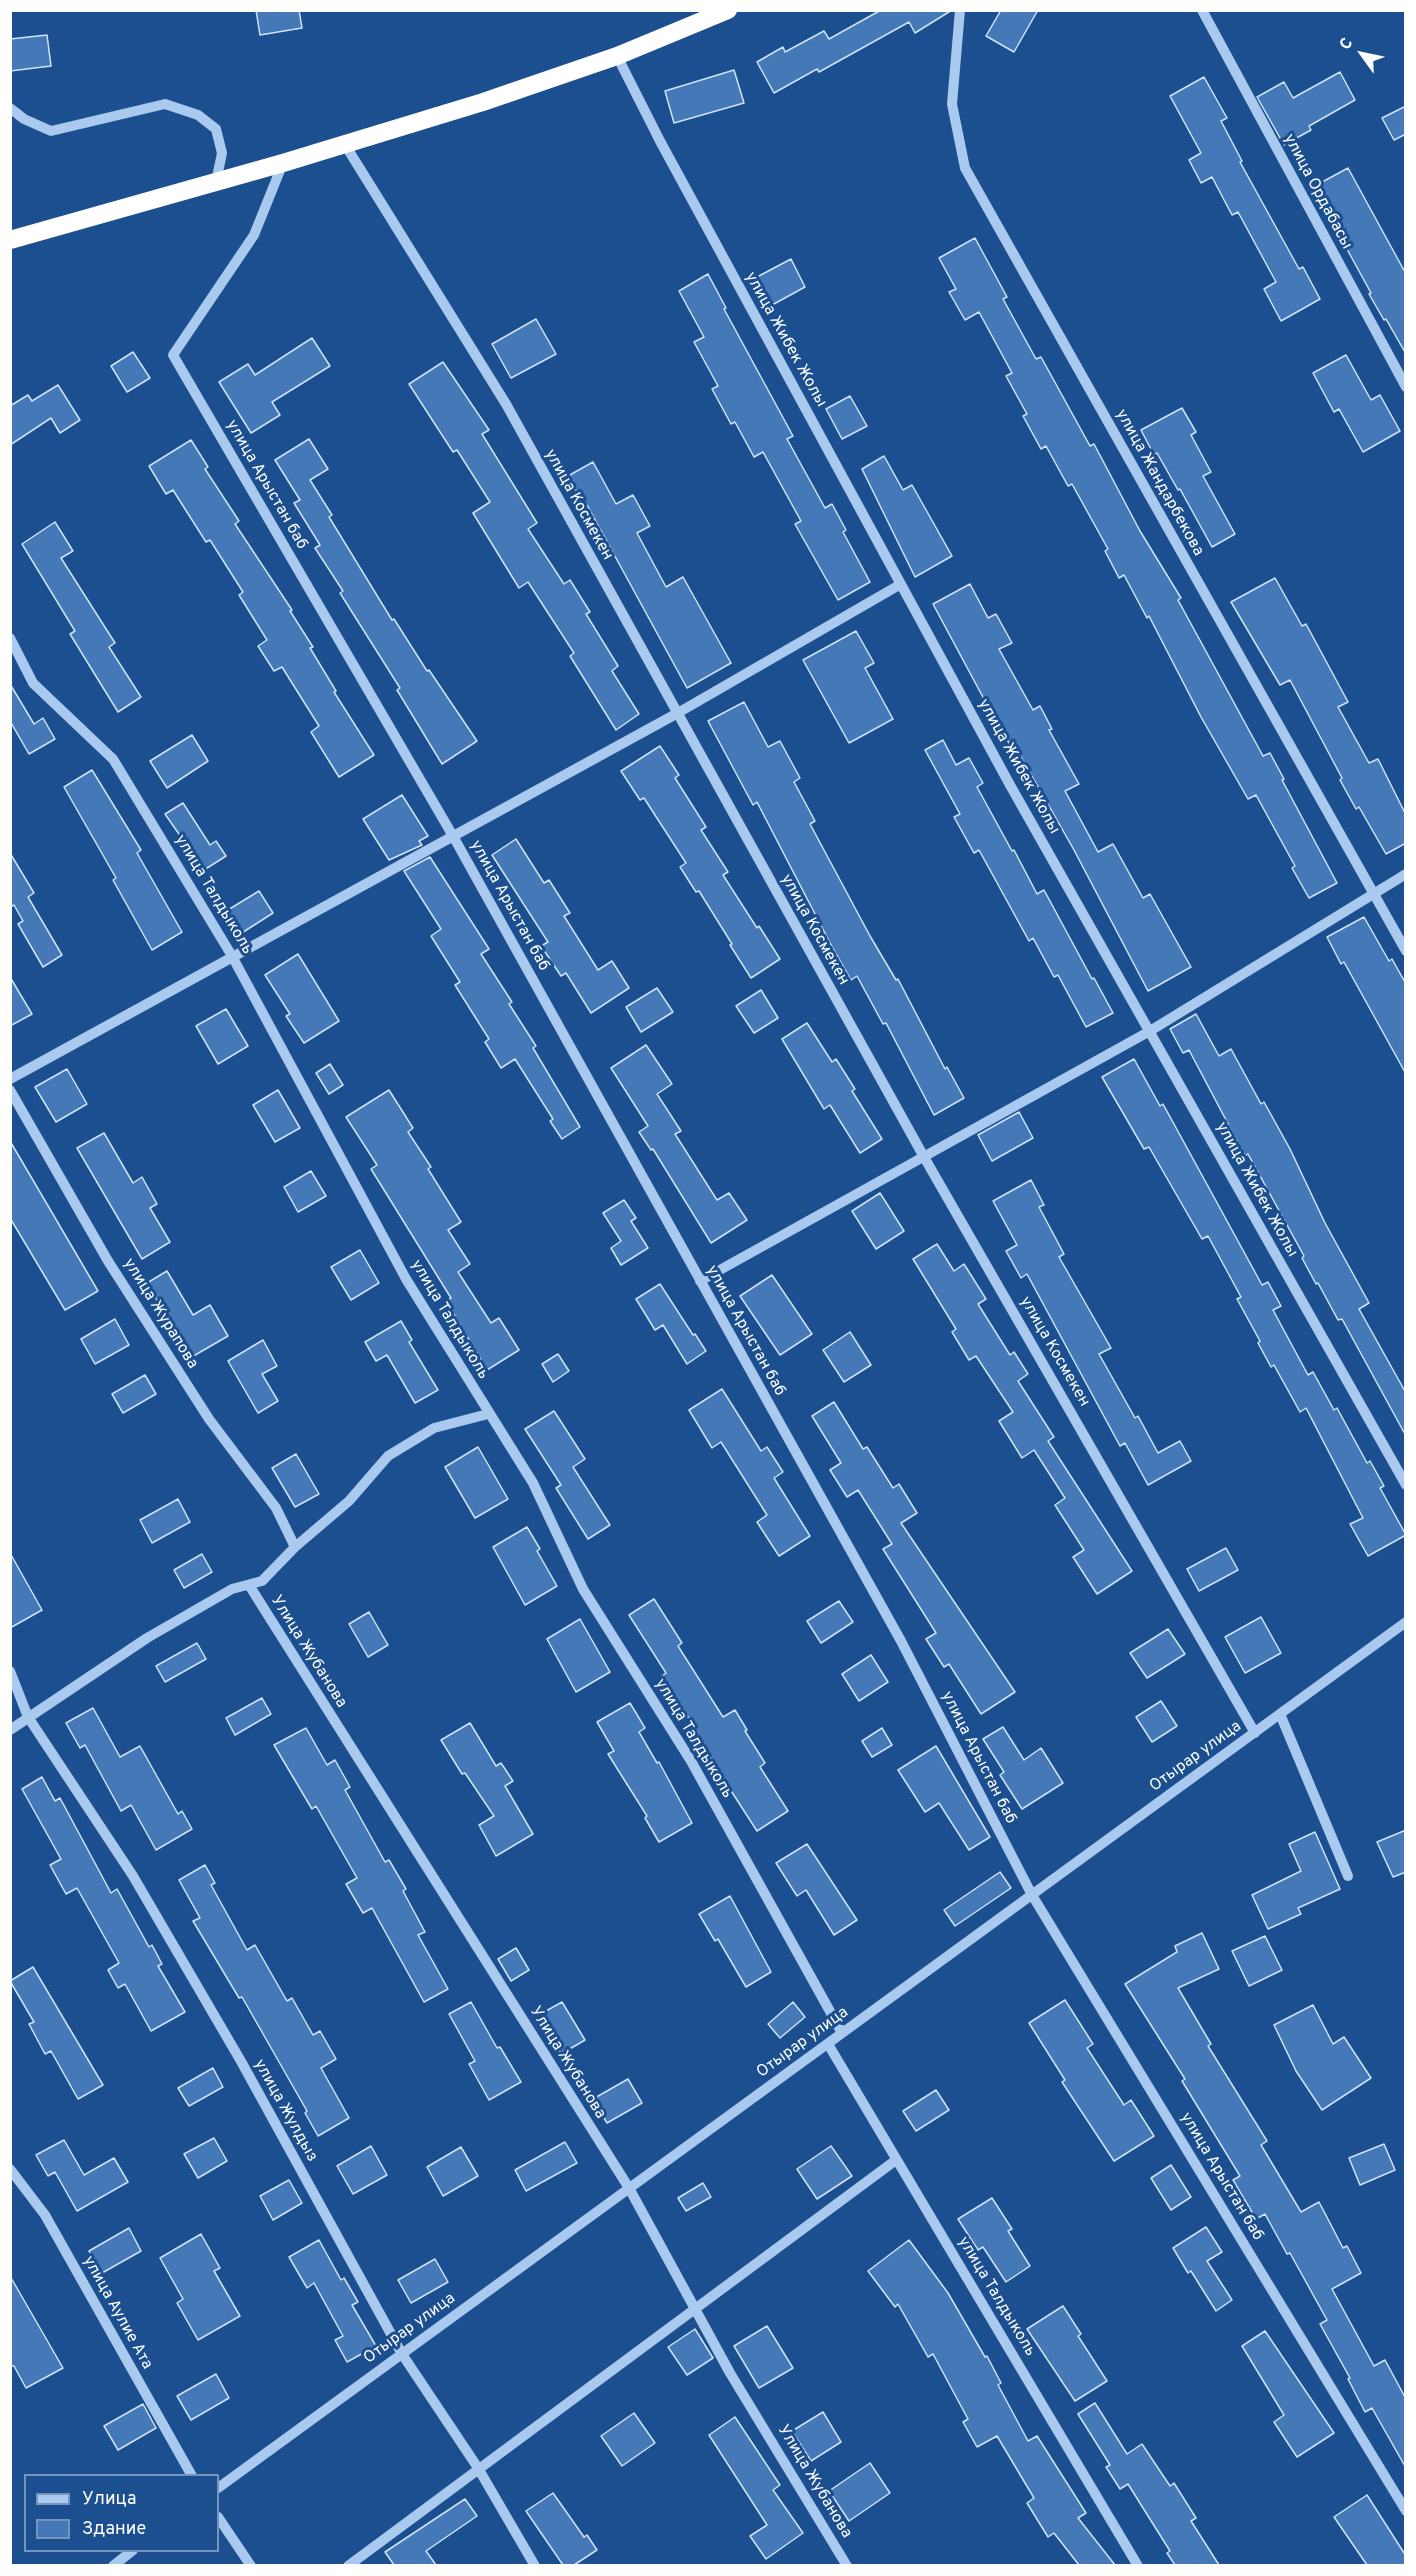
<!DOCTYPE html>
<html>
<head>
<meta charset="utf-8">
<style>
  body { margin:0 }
  #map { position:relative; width:1416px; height:2576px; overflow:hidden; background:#1b4f8f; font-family:Overpass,sans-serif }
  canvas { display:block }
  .frame { position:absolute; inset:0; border:12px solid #fff; pointer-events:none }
  .legend { position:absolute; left:24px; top:2474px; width:195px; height:78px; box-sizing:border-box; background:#1b4f8f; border:2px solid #7695bc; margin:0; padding:8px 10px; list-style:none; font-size:18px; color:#fff }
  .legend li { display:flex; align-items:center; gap:12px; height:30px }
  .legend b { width:30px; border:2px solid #7695bc }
  .north { position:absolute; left:1332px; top:24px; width:60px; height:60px; -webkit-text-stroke:4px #1b4f8f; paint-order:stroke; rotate:303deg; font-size:16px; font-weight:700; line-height:24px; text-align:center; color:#fff }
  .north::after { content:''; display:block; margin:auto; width:21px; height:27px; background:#fff; clip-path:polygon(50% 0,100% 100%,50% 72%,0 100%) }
</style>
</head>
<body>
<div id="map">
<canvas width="1416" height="2576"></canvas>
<div class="frame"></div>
<ul class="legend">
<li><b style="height:8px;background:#a9c9ee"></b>Улица</li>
<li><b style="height:16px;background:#4478b7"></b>Здание</li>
</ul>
<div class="north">С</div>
</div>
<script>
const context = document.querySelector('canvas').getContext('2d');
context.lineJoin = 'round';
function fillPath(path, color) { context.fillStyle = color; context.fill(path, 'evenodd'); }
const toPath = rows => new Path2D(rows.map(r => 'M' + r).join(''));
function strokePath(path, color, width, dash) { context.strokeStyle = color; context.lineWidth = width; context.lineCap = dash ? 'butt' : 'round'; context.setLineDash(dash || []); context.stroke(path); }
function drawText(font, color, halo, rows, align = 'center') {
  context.font = font + ' Overpass,sans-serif'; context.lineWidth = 6; context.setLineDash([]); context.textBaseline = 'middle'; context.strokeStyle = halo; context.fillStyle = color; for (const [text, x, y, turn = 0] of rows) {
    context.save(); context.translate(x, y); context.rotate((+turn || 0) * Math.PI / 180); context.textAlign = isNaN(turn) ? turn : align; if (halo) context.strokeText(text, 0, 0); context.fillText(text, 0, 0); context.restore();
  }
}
const building = toPath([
  [256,10,299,10,302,28,260,35,256,10],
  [881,10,952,10,915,33,909,22,819,72,817,69,774,93,757,62,783,47,785,52,824,31,829,39,881,10],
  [1001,10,1038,10,1014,52,986,36,1001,10],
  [47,35,51,66,10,71,10,39,47,35],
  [734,70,744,103,674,123,665,91,734,70],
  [1340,72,1355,100,1309,126,1311,130,1284,145,1257,97,1284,82,1293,98,1340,72],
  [1204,77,1227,118,1221,121,1242,161,1240,162,1299,269,1303,267,1320,299,1281,321,1264,289,1276,282,1238,212,1232,215,1212,177,1201,183,1189,160,1201,153,1170,96,1204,77],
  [1406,106,1406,134,1394,140,1382,118,1406,106],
  [1348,168,1406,274,1406,354,1386,319,1384,320,1369,294,1371,293,1313,187,1348,168],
  [975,238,1007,297,1003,299,1036,359,1041,357,1090,446,1094,444,1140,531,1181,598,1178,600,1263,756,1270,753,1284,779,1282,780,1337,883,1309,898,1292,868,1295,866,1256,795,1248,799,1201,717,1149,616,1147,618,1124,575,1119,578,1105,551,1108,549,1072,484,1068,486,1046,446,1041,449,1023,416,1027,414,1006,376,1012,373,979,312,965,320,949,292,956,289,939,258,975,238],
  [791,259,805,287,772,305,757,277,791,259],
  [708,274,726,308,724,309,793,436,787,439,825,508,832,504,846,530,843,532,870,582,838,600,795,524,801,521,763,452,754,457,735,422,731,424,712,389,718,386,694,342,704,337,679,291,708,274],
  [536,319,556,354,511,378,492,344,536,319],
  [312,338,330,366,272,402,280,415,251,433,219,382,248,364,255,375,312,338],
  [133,352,150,378,127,392,111,366,133,352],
  [1346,355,1371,400,1380,395,1400,431,1363,452,1339,409,1334,412,1313,373,1346,355],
  [443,362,489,430,482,434,537,523,528,529,564,584,570,580,590,612,586,614,618,666,612,671,639,714,616,730,570,656,574,653,528,582,519,588,473,513,490,502,457,450,453,452,409,384,443,362],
  [58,385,80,420,60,433,51,418,10,445,10,406,28,395,32,401,58,385],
  [850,396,867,426,842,439,826,409,850,396],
  [1182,408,1196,432,1191,435,1211,472,1203,476,1235,534,1212,547,1180,489,1178,490,1157,453,1154,455,1141,430,1182,408],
  [309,439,328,469,310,480,332,515,329,517,392,620,394,619,427,671,429,670,477,741,442,764,397,690,400,688,340,593,343,591,315,548,320,545,294,503,300,500,275,460,309,439],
  [191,440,208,467,205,469,239,521,235,524,292,610,290,611,313,647,310,648,336,691,334,692,374,755,339,777,311,732,319,726,282,667,274,671,258,646,267,640,239,595,243,592,210,540,206,542,173,490,166,494,149,466,191,440],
  [884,456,903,490,912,485,952,556,915,577,862,469,884,456],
  [593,462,616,504,633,495,650,526,637,533,666,587,683,577,731,663,687,688,587,505,584,506,568,476,593,462],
  [55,522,73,551,61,558,115,643,109,647,141,697,118,712,70,634,75,631,22,544,55,522],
  [1275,578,1302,626,1306,624,1348,702,1338,707,1369,763,1378,759,1406,815,1406,843,1386,854,1359,807,1356,809,1340,780,1342,778,1290,680,1280,685,1231,602,1275,578],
  [970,584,988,618,996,614,1012,643,999,649,1033,710,1040,706,1052,729,1049,730,1079,784,1065,791,1098,852,1113,844,1143,898,1150,894,1191,967,1148,991,1074,850,1016,748,1013,750,992,714,933,604,970,584],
  [856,631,874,663,865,668,893,719,849,743,803,660,856,631],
  [10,684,34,724,43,718,55,739,29,754,10,721,10,684],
  [744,702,768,747,780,741,800,778,794,782,815,821,810,824,870,936,896,980,898,979,945,1069,947,1067,964,1098,934,1115,886,1023,883,1024,857,976,851,980,830,943,757,802,753,805,708,721,744,702],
  [192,735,208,761,167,788,150,761,192,735],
  [943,740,956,765,969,758,983,783,977,787,1012,851,1014,850,1037,894,1044,890,1092,979,1094,978,1113,1013,1086,1027,1058,975,1054,977,1033,938,1029,941,979,850,974,853,954,817,960,814,925,750,943,740],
  [660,746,679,775,675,778,706,827,701,830,728,872,723,875,757,928,759,926,780,959,751,978,730,945,732,944,699,891,696,892,680,867,686,863,644,798,640,800,621,771,660,746],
  [92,770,141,850,137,853,182,932,152,950,113,880,116,878,64,787,92,770],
  [402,795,428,836,419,841,422,845,389,860,363,819,402,795],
  [183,803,210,845,216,841,226,856,204,870,165,814,183,803],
  [516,839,544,883,549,880,570,913,564,916,598,970,612,961,629,988,591,1013,566,973,561,976,541,946,548,942,492,855,516,839],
  [10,853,34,893,28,897,62,955,43,967,18,924,23,921,14,905,10,907,10,853],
  [430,857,489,949,481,954,512,1002,509,1004,536,1046,533,1048,580,1127,562,1139,550,1121,553,1119,515,1059,501,1068,485,1042,489,1039,455,985,460,982,431,936,441,929,404,871,430,857],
  [259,891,273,913,237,936,223,913,259,891],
  [1364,917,1389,961,1392,959,1406,984,1406,1074,1344,962,1341,964,1327,937,1364,917],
  [298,954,339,1021,304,1043,286,1016,290,1014,265,975,298,954],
  [10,977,32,1014,10,1026,10,977],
  [657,988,673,1012,641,1032,626,1007,657,988],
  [761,990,778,1018,754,1033,736,1006,761,990],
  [226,1009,248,1046,218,1064,196,1026,226,1009],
  [1196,1014,1219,1056,1231,1049,1261,1104,1264,1102,1290,1149,1325,1223,1369,1303,1359,1309,1406,1393,1406,1436,1342,1319,1338,1320,1318,1283,1316,1284,1302,1258,1304,1256,1248,1154,1245,1156,1189,1050,1183,1053,1170,1029,1196,1014],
  [807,1023,832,1062,836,1059,855,1089,852,1091,882,1139,860,1153,830,1105,824,1109,782,1039,807,1023],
  [646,1045,672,1084,657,1094,681,1131,675,1134,717,1200,729,1193,747,1220,711,1243,653,1149,651,1150,639,1132,648,1126,611,1068,646,1045],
  [1134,1059,1160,1106,1163,1104,1262,1285,1268,1282,1281,1306,1273,1310,1308,1375,1313,1372,1334,1410,1337,1408,1367,1463,1370,1461,1384,1486,1380,1488,1406,1535,1368,1556,1350,1524,1363,1518,1306,1408,1300,1412,1274,1365,1271,1367,1258,1343,1260,1341,1237,1299,1241,1297,1208,1236,1202,1239,1149,1147,1144,1149,1102,1077,1134,1059],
  [330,1064,343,1085,329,1094,316,1073,330,1064],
  [67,1069,87,1104,56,1122,35,1087,67,1069],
  [278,1090,300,1128,275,1142,253,1105,278,1090],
  [389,1090,413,1128,408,1132,431,1167,428,1169,461,1222,448,1230,470,1264,458,1272,491,1323,499,1318,519,1350,487,1370,446,1301,451,1298,371,1169,377,1165,346,1117,389,1090],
  [1019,1112,1033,1138,992,1161,978,1135,1019,1112],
  [104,1133,133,1183,142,1177,157,1204,150,1208,170,1242,142,1259,77,1148,104,1133],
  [10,1141,98,1291,65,1310,10,1218,10,1141],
  [311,1171,326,1196,298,1212,284,1187,311,1171],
  [1031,1180,1044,1205,1039,1207,1064,1254,1059,1257,1111,1348,1099,1354,1135,1418,1138,1416,1158,1453,1180,1441,1191,1461,1148,1485,1125,1443,1120,1446,1027,1274,1021,1278,1006,1251,1017,1245,993,1201,1031,1180],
  [880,1193,904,1231,876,1249,852,1211,880,1193],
  [624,1200,636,1218,631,1221,648,1248,621,1265,611,1248,621,1241,603,1213,624,1200],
  [937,1244,954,1271,964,1264,986,1299,978,1304,1010,1355,1014,1352,1028,1374,1018,1381,1054,1437,1048,1441,1132,1571,1097,1594,1073,1557,1084,1550,1055,1505,1065,1498,1034,1450,1022,1458,999,1421,1013,1412,976,1356,969,1360,952,1332,956,1329,913,1259,937,1244],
  [360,1250,379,1283,351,1300,331,1267,360,1250],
  [167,1271,193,1315,210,1305,228,1336,190,1358,147,1283,167,1271],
  [772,1275,812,1334,780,1355,740,1296,772,1275],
  [660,1284,693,1335,695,1334,706,1351,687,1364,663,1325,655,1330,636,1299,660,1284],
  [115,1319,129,1345,95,1364,81,1339,115,1319],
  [401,1321,412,1340,409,1342,438,1390,415,1403,387,1355,376,1361,365,1342,401,1321],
  [850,1332,871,1365,844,1382,823,1350,850,1332],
  [263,1340,277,1366,262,1374,278,1401,258,1413,228,1361,263,1340],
  [558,1354,569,1371,553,1382,542,1364,558,1354],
  [145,1375,156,1394,123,1413,112,1394,145,1375],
  [722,1389,761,1451,767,1447,783,1472,774,1478,810,1536,779,1556,757,1522,767,1515,721,1442,712,1448,689,1410,722,1389],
  [834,1402,863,1449,867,1447,893,1488,899,1484,917,1513,901,1523,1015,1692,981,1714,949,1664,944,1667,926,1639,936,1633,883,1549,892,1544,858,1490,847,1497,830,1470,841,1463,812,1416,834,1402],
  [554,1411,585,1459,573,1467,610,1525,588,1539,556,1488,561,1485,525,1429,554,1411],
  [478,1447,508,1499,475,1518,445,1467,478,1447],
  [296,1454,319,1494,295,1507,272,1468,296,1454],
  [178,1499,190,1522,152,1543,140,1520,178,1499],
  [527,1527,540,1549,537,1551,557,1586,525,1605,493,1547,527,1527],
  [1226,1548,1238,1570,1199,1591,1187,1569,1226,1548],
  [10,1553,42,1610,10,1628,10,1553],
  [202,1554,212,1572,184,1588,174,1570,202,1554],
  [654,1599,682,1643,678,1646,723,1717,735,1710,747,1730,745,1731,765,1763,760,1767,788,1811,757,1831,695,1735,698,1733,662,1676,666,1673,629,1615,654,1599],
  [839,1601,853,1622,821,1643,807,1621,839,1601],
  [369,1612,388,1645,368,1657,349,1624,369,1612],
  [1261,1617,1281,1653,1245,1673,1225,1637,1261,1617],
  [580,1619,610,1672,576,1692,547,1639,580,1619],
  [1168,1629,1185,1654,1147,1678,1130,1653,1168,1629],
  [197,1643,206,1659,165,1682,156,1666,197,1643],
  [871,1655,888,1682,859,1701,842,1674,871,1655],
  [262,1698,271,1714,235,1735,226,1718,262,1698],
  [1161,1701,1177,1726,1152,1742,1136,1717,1161,1701],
  [630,1703,645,1728,639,1732,657,1763,659,1762,692,1823,659,1842,645,1818,647,1816,608,1754,614,1751,597,1722,630,1703],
  [93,1708,120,1757,140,1746,178,1814,182,1811,192,1829,156,1850,131,1805,121,1811,85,1745,80,1748,66,1723,93,1708],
  [470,1723,496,1766,501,1763,513,1781,505,1786,533,1834,496,1856,479,1825,494,1816,465,1773,462,1774,441,1740,470,1723],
  [1003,1727,1024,1760,1041,1748,1063,1783,1022,1809,1000,1775,1004,1772,983,1739,1003,1727],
  [306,1728,327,1765,335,1760,350,1787,345,1790,385,1862,389,1860,406,1889,403,1891,425,1932,418,1935,448,1989,424,2002,372,1908,363,1913,346,1884,357,1878,316,1806,312,1809,274,1745,306,1728],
  [882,1728,892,1745,872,1757,862,1741,882,1728],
  [936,1746,990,1837,969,1850,939,1803,925,1812,898,1770,936,1746],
  [42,1777,55,1801,60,1798,111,1893,117,1889,149,1947,152,1945,162,1964,158,1966,185,2012,151,2031,125,1984,118,1988,108,1970,119,1963,77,1888,66,1894,50,1865,61,1859,22,1789,42,1777],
  [1406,1830,1406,1872,1393,1877,1377,1842,1406,1830],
  [1315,1832,1340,1889,1298,1908,1301,1914,1268,1929,1252,1895,1301,1871,1289,1844,1315,1832],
  [807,1844,857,1920,834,1935,806,1890,797,1896,776,1863,807,1844],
  [205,1865,215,1883,211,1885,247,1950,255,1945,287,2001,292,1998,313,2035,320,2031,336,2059,321,2068,349,2118,318,2136,305,2113,307,2111,242,1997,239,1998,193,1921,200,1918,179,1880,205,1865],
  [1000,1872,1011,1888,955,1926,944,1910,1000,1872],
  [730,1896,771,1972,746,1987,718,1939,715,1941,699,1914,730,1896],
  [1202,1933,1219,1969,1178,1988,1211,2044,1208,2046,1267,2141,1261,2145,1301,2212,1319,2202,1343,2248,1347,2246,1361,2273,1332,2289,1374,2366,1385,2360,1406,2399,1406,2468,1372,2408,1365,2412,1348,2379,1350,2378,1320,2324,1327,2320,1290,2253,1287,2254,1265,2214,1256,2219,1233,2180,1240,2176,1182,2081,1185,2079,1125,1984,1177,1952,1175,1946,1202,1933],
  [1265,1936,1282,1970,1249,1986,1232,1951,1265,1936],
  [516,1948,529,1970,511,1981,498,1959,516,1948],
  [33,1967,103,2085,78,2099,51,2051,45,2054,29,2024,34,2022,10,1981,33,1967],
  [1065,2000,1093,2044,1087,2048,1124,2105,1131,2100,1154,2136,1114,2161,1062,2082,1065,2080,1029,2023,1065,2000],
  [471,2002,497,2048,500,2047,521,2082,489,2100,469,2064,475,2061,449,2014,471,2002],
  [562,2002,585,2040,561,2054,539,2015,562,2002],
  [793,2002,805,2017,780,2038,768,2024,793,2002],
  [1313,2005,1333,2044,1344,2037,1371,2078,1322,2110,1296,2071,1274,2025,1313,2005],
  [213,2068,223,2087,189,2106,178,2088,213,2068],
  [628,2079,642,2103,607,2123,593,2099,628,2079],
  [936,2090,949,2110,916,2131,903,2111,936,2090],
  [214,2138,227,2161,198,2178,184,2154,214,2138],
  [64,2140,84,2175,114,2158,128,2182,77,2211,55,2172,48,2176,36,2155,64,2140],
  [565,2142,577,2163,526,2191,515,2170,565,2142],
  [1384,2144,1395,2170,1360,2185,1349,2158,1384,2144],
  [371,2146,387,2175,353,2194,337,2166,371,2146],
  [831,2146,852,2176,817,2199,797,2169,831,2146],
  [461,2147,478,2176,443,2196,427,2167,461,2147],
  [1171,2165,1191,2197,1171,2210,1151,2178,1171,2165],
  [289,2180,302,2203,273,2220,260,2196,289,2180],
  [703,2183,711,2197,686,2211,678,2198,703,2183],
  [992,2198,1012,2229,1008,2231,1030,2266,1006,2282,983,2247,978,2250,958,2219,992,2198],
  [1206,2227,1222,2252,1207,2261,1232,2300,1216,2311,1191,2271,1188,2273,1173,2248,1206,2227],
  [129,2228,141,2251,102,2273,89,2251,129,2228],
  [201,2234,220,2268,214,2271,240,2316,198,2340,177,2303,183,2299,160,2258,201,2234],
  [319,2240,341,2280,344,2278,358,2302,352,2305,376,2346,347,2362,335,2340,343,2336,314,2283,307,2288,289,2257,319,2240],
  [909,2240,948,2293,985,2357,987,2356,1001,2383,998,2385,1028,2441,1037,2436,1086,2513,1078,2518,1115,2565,1079,2565,1054,2533,1048,2537,1027,2503,1034,2498,997,2436,977,2447,963,2422,968,2419,933,2354,928,2357,898,2304,895,2307,868,2271,909,2240],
  [435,2259,448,2282,411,2303,398,2280,435,2259],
  [10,2276,63,2368,26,2388,14,2366,10,2366,10,2276],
  [1063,2306,1081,2334,1078,2336,1107,2381,1075,2401,1027,2329,1063,2306],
  [767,2326,793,2368,759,2388,734,2346,767,2326],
  [695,2329,713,2358,687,2375,668,2347,695,2329],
  [1265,2331,1334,2433,1297,2457,1274,2422,1284,2415,1242,2346,1265,2331],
  [216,2374,229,2398,191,2420,177,2396,216,2374],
  [1095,2403,1127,2454,1142,2444,1170,2486,1174,2483,1196,2518,1191,2521,1219,2565,1175,2565,1167,2553,1170,2551,1128,2484,1120,2489,1106,2467,1110,2465,1078,2414,1095,2403],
  [143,2404,156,2428,118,2450,104,2426,143,2404],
  [823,2412,841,2442,811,2461,792,2431,823,2412],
  [634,2413,655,2443,622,2466,601,2436,634,2413],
  [735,2417,780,2485,773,2490,803,2533,766,2559,750,2536,767,2525,709,2435,735,2417],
  [870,2463,890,2493,849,2521,829,2491,870,2463],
  [553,2493,584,2537,587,2535,597,2550,574,2565,563,2565,526,2511,553,2493],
  [1367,2495,1406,2556,1406,2565,1367,2565,1334,2517,1367,2495],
  [465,2499,477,2516,426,2551,436,2565,394,2565,385,2552,465,2499]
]);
const minor = toPath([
  [960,10,952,104,965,168,1406,951],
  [1202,10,1406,387],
  [617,56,660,141,1010,785,1406,1485],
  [10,108,24,119,51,131,165,104,198,115,216,129,222,153,216,182],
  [344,143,506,404,924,1157,1255,1733],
  [283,163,254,235,173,355,453,836,901,1641,1032,1895,1406,2511],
  [10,638,33,683,113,759,232,956,406,1279,533,1483,583,1589,691,1761,842,2033],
  [10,1079,676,714,901,584],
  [10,1090,108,1261,209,1419,276,1508,295,1547],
  [700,1281,1150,1031,1406,874],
  [249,1585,629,2188,730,2373,847,2566],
  [10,1671,28,1717,133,1876,242,2063,402,2354,478,2468,535,2566],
  [1280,1714,1348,1876],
  [10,1730,147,1638,232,1589,262,1581,295,1547,349,1501,388,1456,434,1428,488,1414],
  [828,2044,1138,2566],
  [10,2169,45,2215,192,2476],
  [218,2488,1406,1622],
  [218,2517,251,2566],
  [113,2566,133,2550],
  [348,2566,896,2160]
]);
const highway = toPath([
  [10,240,283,163,483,102,617,56,728,10]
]);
const streetNames = [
  ["улица Ордабасы",1317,192,62],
  ["улица Жибек Жолы",785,340,61],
  ["улица Жандарбекова",1159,483,61],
  ["улица Арыстан баб",266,485,60],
  ["улица Космекен",578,505,61],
  ["улица Жибек Жолы",1018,767,61],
  ["улица Талдыколь",213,895,59],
  ["улица Арыстан баб",509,906,61],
  ["улица Космекен",814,930,61],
  ["улица Жибек Жолы",1256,1190,61],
  ["улица Журапова",160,1314,58],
  ["улица Талдыколь",449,1320,59],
  ["улица Арыстан баб",745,1331,61],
  ["улица Космекен",1054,1352,60],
  ["Улица Жубанова",308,1652,58],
  ["улица Талдыколь",693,1739,59],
  ["Отырар улица",1196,1757,-36],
  ["улица Арыстан баб",978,1758,63],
  ["Отырар улица",803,2043,-36],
  ["Улица Жубанова",567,2063,58],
  ["улица Жулдыз",285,2111,61],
  ["улица Арыстан баб",1221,2177,59],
  ["улица Талдыколь",996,2297,59],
  ["улица Аулие Ата",117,2313,61],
  ["Отырар улица",410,2329,-36],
  ["Улица Жубанова",814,2482,59]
];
fillPath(building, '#4478b7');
strokePath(building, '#cfe3fa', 1.5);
strokePath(minor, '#a9c9ee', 10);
strokePath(highway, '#fff', 18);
drawText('16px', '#fff', '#1b4f8f', streetNames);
</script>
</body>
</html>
